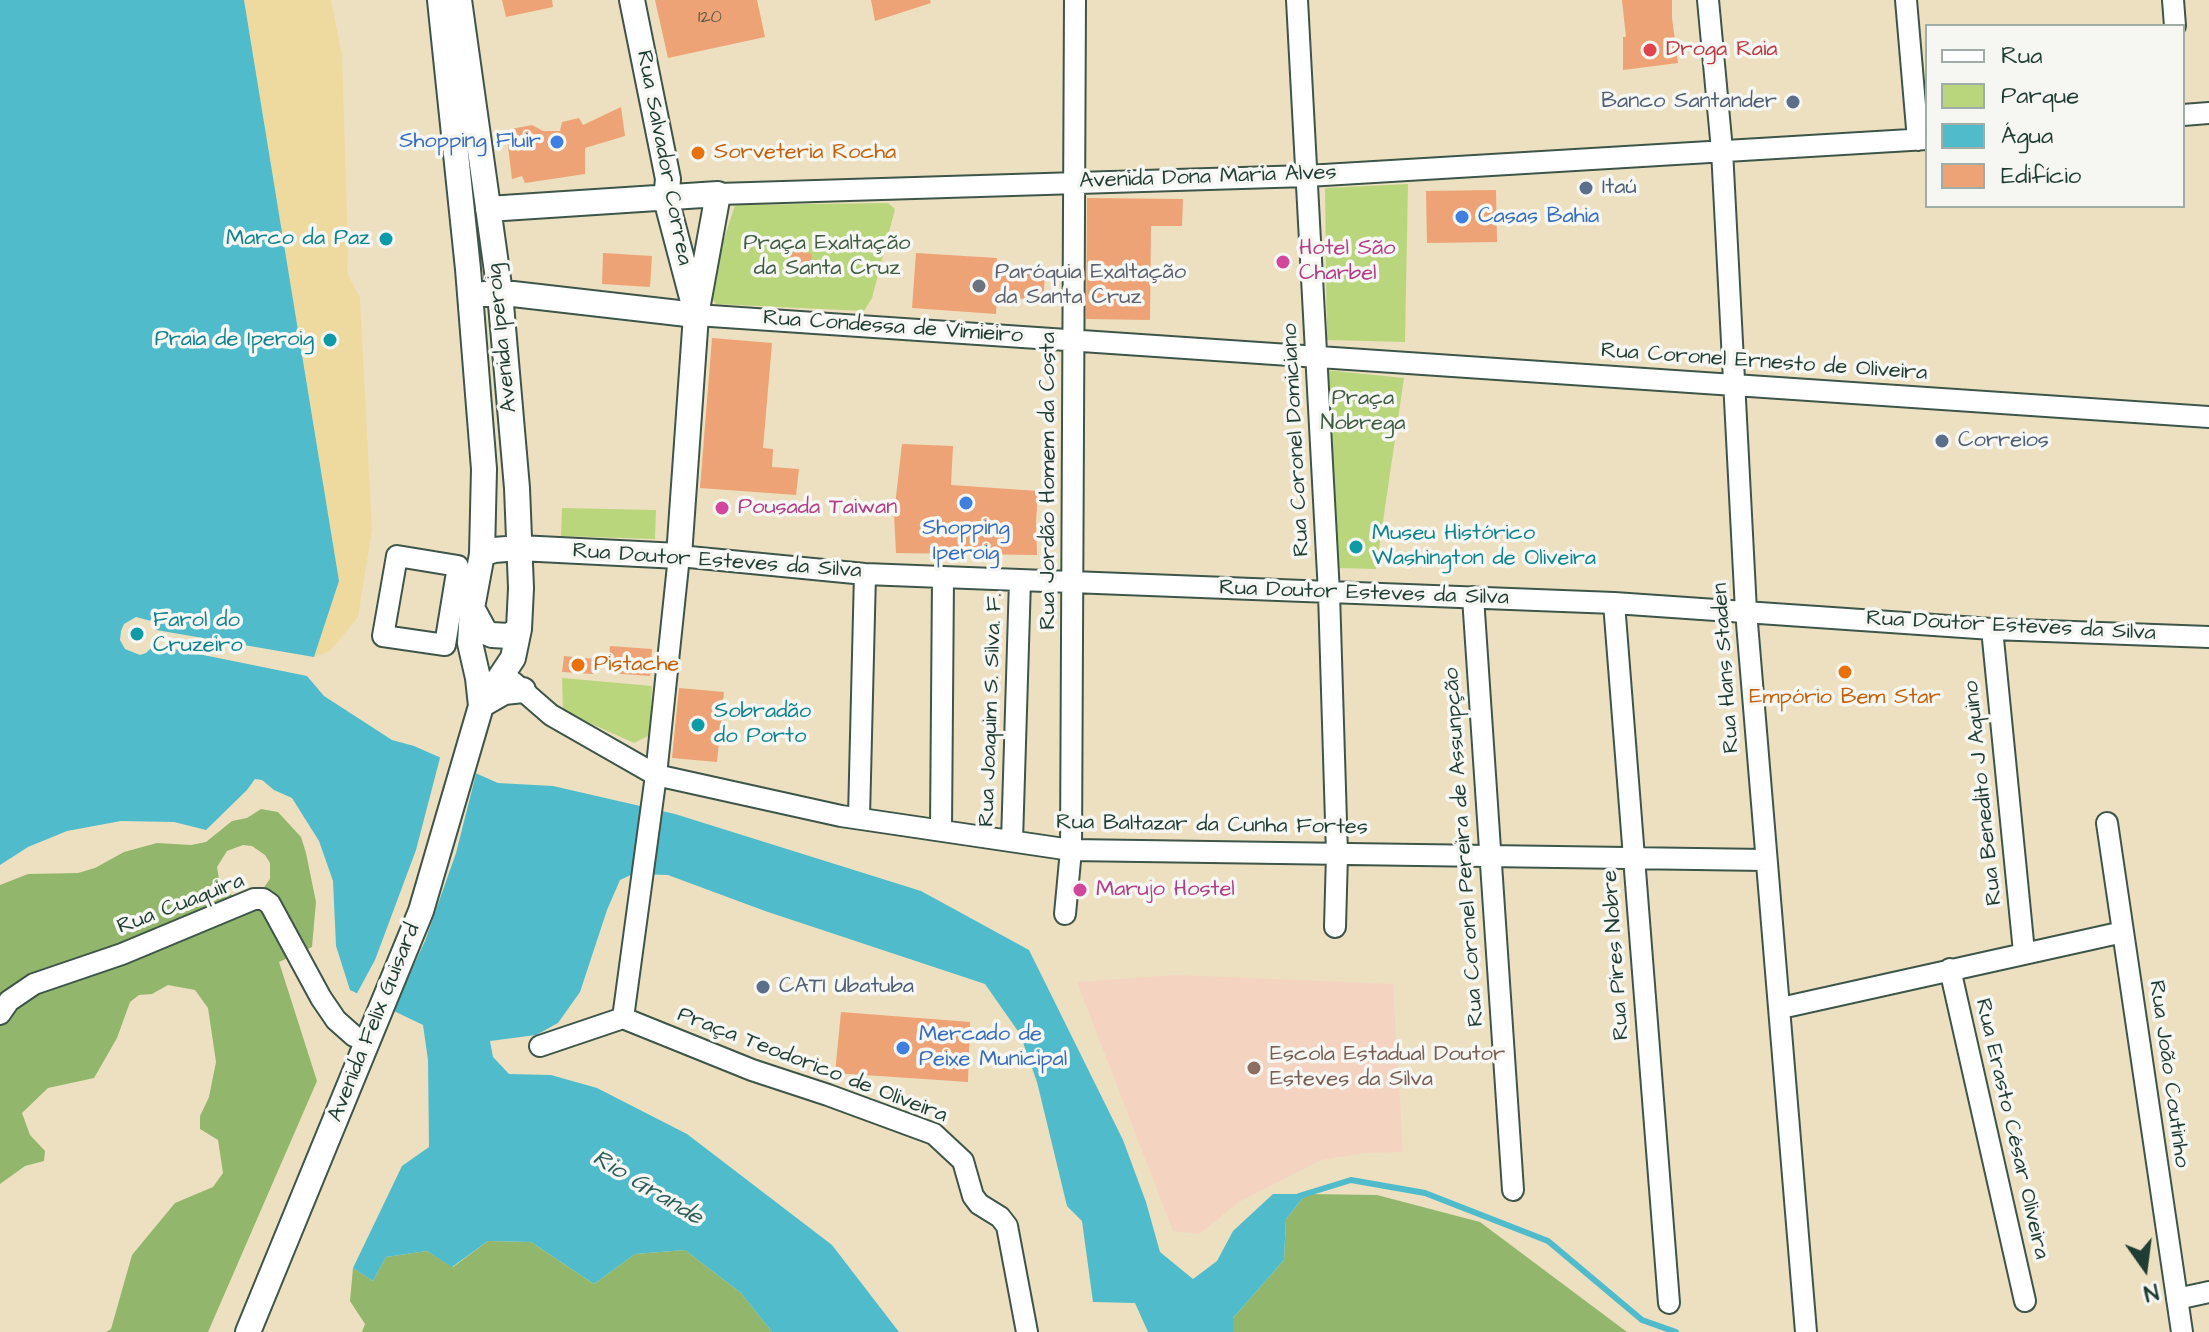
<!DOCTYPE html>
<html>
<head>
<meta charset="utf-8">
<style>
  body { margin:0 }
  #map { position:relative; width:2209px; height:1332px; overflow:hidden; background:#ece0c0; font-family:"Architects Daughter",sans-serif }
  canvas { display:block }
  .legend { position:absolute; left:1925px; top:24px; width:260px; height:184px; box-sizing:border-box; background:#f6f6f2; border:2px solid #a0aca6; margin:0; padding:10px 14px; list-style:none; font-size:24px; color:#1f3d34 }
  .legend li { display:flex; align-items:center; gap:16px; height:40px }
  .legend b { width:40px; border:2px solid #a0aca6 }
  .north { position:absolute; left:2105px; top:1228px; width:80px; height:80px; -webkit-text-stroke:6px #f6f6f2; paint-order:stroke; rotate:166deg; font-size:22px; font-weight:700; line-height:32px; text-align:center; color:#1f3d34 }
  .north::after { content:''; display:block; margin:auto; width:28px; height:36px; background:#1f3d34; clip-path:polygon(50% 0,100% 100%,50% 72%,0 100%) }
</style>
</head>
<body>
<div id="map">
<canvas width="2209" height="1332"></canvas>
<ul class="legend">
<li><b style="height:10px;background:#fff"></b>Rua</li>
<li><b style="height:22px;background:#b9d67c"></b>Parque</li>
<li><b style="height:22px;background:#50bccb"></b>Água</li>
<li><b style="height:22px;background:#eea376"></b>Edifício</li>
</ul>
<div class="north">N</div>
</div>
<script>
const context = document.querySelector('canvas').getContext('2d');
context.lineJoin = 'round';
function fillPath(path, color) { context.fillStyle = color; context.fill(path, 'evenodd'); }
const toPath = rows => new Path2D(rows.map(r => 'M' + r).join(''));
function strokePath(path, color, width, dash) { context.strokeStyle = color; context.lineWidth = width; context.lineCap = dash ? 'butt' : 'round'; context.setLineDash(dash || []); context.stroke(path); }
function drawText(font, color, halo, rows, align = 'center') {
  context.font = font + ' "Architects Daughter",sans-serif'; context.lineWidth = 7; context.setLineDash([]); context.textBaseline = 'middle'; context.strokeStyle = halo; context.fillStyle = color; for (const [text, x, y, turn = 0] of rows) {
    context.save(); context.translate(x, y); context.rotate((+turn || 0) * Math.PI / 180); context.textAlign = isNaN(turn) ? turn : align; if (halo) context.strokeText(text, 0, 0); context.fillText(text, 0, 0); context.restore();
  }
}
const built = toPath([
  [1176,975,1393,984,1403,1152,1365,1153,1321,1160,1239,1202,1199,1234,1173,1231,1077,982]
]);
const green = toPath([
  [1408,184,1405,342,1327,340,1325,188],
  [888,203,895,209,872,298,864,311,716,304,707,291,735,205],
  [1325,370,1404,378,1376,569,1337,568],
  [562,508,656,510,655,539,561,536],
  [562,678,652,686,650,735,634,743,563,711]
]);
const forest = toPath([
  [261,809,278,812,301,837,306,853,316,902,312,947,279,962,317,1081,208,1332,106,1332,111,1329,132,1255,175,1203,213,1187,223,1173,218,1140,200,1129,200,1116,209,1097,216,1062,208,1008,195,990,168,985,152,994,139,995,130,1002,117,1038,94,1078,48,1088,22,1113,30,1135,45,1151,44,1161,25,1166,0,1184,0,885,28,874,78,873,95,868,124,852,157,843,191,845,206,842,232,821,247,818],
  [243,845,252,846,265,855,270,863,270,879,260,893,234,897,220,885,217,867,227,851],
  [1306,1194,1377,1195,1480,1222,1627,1332,1233,1332,1233,1318,1284,1260,1286,1219],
  [488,1241,531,1242,594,1284,635,1254,685,1250,741,1293,772,1332,362,1332,365,1324,350,1301,353,1268,373,1281,386,1257,427,1251,453,1267]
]);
const sand = toPath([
  [244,0,331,0,342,55,348,249,347,273,360,298,372,530,358,617,330,651,314,657,339,581]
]);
const water = toPath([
  [0,0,244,0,339,581,314,657,156,630,151,621,136,617,124,624,121,631,120,640,125,649,140,655,146,653,154,645,307,676,324,696,392,740,414,746,498,783,553,786,675,814,921,891,1029,950,1123,1140,1146,1202,1160,1252,1193,1279,1217,1261,1233,1231,1273,1194,1306,1194,1286,1219,1284,1260,1233,1318,1233,1332,1148,1332,1135,1303,1093,1302,1082,1221,1067,1206,1037,1082,1020,1034,985,984,765,911,668,875,633,874,620,880,607,910,580,992,558,1023,536,1035,490,1041,493,1057,509,1074,551,1075,597,1088,687,1134,832,1245,899,1332,772,1332,741,1293,685,1250,635,1254,594,1284,531,1242,488,1241,452,1267,427,1251,386,1257,373,1281,353,1268,402,1166,429,1147,428,1060,423,1025,350,990,336,946,333,881,319,841,292,798,274,790,262,780,255,779,247,790,206,830,174,822,121,821,67,831,28,847,0,865]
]);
const pier = toPath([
  [441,754,477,770,456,853,425,941,391,1014,355,997,375,960,416,850]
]);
const stream = toPath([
  [1299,1196,1351,1180,1425,1193,1548,1241,1642,1320,1676,1332]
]);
const building = toPath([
  [502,0,552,0,553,7,506,17],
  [655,0,757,0,765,37,668,58],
  [871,0,930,0,931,3,875,21],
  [1622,0,1672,0,1672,18,1678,63,1623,70,1623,37,1626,37],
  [621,107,625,136,585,148,585,174,525,183,522,176,512,179,506,130,532,125,543,131,560,131,562,122,579,118,583,125],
  [1496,190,1497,242,1427,243,1426,191],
  [1087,198,1183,199,1182,226,1151,226,1150,320,1086,319],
  [801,247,812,255,809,268,794,269,790,255],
  [603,253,652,256,650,287,602,284],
  [916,253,997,258,996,271,1045,275,1043,300,997,297,996,314,912,308],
  [712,338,772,343,763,448,773,449,772,467,799,469,796,495,700,488],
  [902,444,953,446,951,485,1038,491,1036,522,1037,555,896,553,894,514],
  [610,646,652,649,650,676,608,673],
  [564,656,595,659,593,674,562,672],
  [679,688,724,692,717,762,672,758],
  [841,1012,970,1022,968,1082,835,1073]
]);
const minor = toPath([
  [1297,0,1329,593,1337,854,1335,927],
  [1708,0,1722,150,1746,611,1806,1332],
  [1906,0,1918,140],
  [2173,0,2175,26],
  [2183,115,2209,113],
  [718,194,1307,176,1927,139],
  [696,315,2209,417],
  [397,556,458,566,445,645,383,636,397,556],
  [1473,597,1513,1190],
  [1614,603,1669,1303],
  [1992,629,2024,952],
  [513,682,551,715,656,775,841,816,1071,850,1765,860],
  [859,817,865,574],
  [2107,823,2182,1332],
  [941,830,943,577],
  [1012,841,1020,580],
  [1065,914,1071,850,1075,0],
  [1950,969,2025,1301],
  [1781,1008,2123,932],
  [0,1014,9,1001,34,984,122,954,254,899,263,899,270,904,321,998,336,1020,354,1036,367,1041],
  [623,1018,656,775,679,556,865,574,1614,603,1992,629,2209,637],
  [623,1018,752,1070,828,1095,934,1134,963,1161,973,1196,979,1204,1000,1217,1007,1226,1027,1332],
  [540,1046,623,1018],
  [2177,1299,2209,1292]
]);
const major = toPath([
  [459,0,500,293,517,488,521,588,519,629,513,658,481,706],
  [632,0,668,179,666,199,695,309],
  [484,294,513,294,696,315],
  [482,554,494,550,519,548,679,556,696,315,718,194,488,209],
  [472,608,485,632,492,635,509,636,519,629],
  [483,704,504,692,523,690],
  [248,1332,421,911,481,706,478,678,470,643,472,608,482,554,484,469,468,269,440,0]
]);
const markers = [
  [1650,50,8,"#e0444e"],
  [1793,102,8,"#5c6f8a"],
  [557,142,8,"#3f7fe0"],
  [698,153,8,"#e8710a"],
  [1586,188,8,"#5c6f8a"],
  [1462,217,8,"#3f7fe0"],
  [386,239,8,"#0f9aa8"],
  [1283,262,8,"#d1479c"],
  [979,286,8,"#6b7280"],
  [330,340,8,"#0f9aa8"],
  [1942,441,8,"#5c6f8a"],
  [966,503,8,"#3f7fe0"],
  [722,508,8,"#d1479c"],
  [1356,547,8,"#0f9aa8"],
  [137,634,8,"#0f9aa8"],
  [578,665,8,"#e8710a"],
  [1845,672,8,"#e8710a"],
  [698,725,8,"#0f9aa8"],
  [1080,890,8,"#d1479c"],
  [763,987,8,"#5c6f8a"],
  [903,1048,8,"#3f7fe0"],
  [1254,1068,8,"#8d6e63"]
];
const numberNames = [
  ["120",710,18]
];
const healthNames = [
  ["Droga Raia",1666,50]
];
const serviceNames = [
  ["Banco Santander",1777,102,"right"],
  ["Itaú",1602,188],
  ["Correios",1958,441],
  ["CATI Ubatuba",779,987]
];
const shopNames = [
  ["Shopping Fluir",541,142,"right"],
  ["Casas Bahia",1478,217],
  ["Shopping",966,529,"center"],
  ["Iperoig",966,554,"center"],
  ["Mercado de",919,1035],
  ["Peixe Municipal",919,1060]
];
const foodNames = [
  ["Sorveteria Rocha",714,153],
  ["Pistache",594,665],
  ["Empório Bem Star",1845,698,"center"]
];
const streetNames = [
  ["Rua Salvador Correa",663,158,79],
  ["Avenida Dona Maria Alves",1208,178,-2],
  ["Rua Condessa de Vimieiro",893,328,4],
  ["Avenida Iperoig",503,338,-96],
  ["Rua Coronel Ernesto de Oliveira",1764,363,4],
  ["Rua Coronel Domiciano",1297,440,-93],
  ["Rua Jordão Homem da Costa",1049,481,-90],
  ["Rua Doutor Esteves da Silva",717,562,4],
  ["Rua Doutor Esteves da Silva",1364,594,2],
  ["Rua Doutor Esteves da Silva",2011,627,3],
  ["Rua Hans Staden",1727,668,-94],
  ["Rua Joaquim S. Silva. F.",992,710,-88],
  ["Rua Benedito J Aquino",1984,793,-96],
  ["Rua Baltazar da Cunha Fortes",1212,826,1],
  ["Rua Coronel Pereira de Assunpção",1465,847,-94],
  ["Rua Cuaquira",181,905,-21],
  ["Rua Pires Nobre",1617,955,-94],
  ["Avenida Felix Guisard",375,1023,-68],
  ["Praça Teodorico de Oliveira",812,1066,21],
  ["Rua João Coutinho",2168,1074,82],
  ["Rua Erasto César Oliveira",2011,1129,77]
];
const cultureNames = [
  ["Marco da Paz",370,239,"right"],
  ["Praia de Iperoig",314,340,"right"],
  ["Museu Histórico",1372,534],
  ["Washington de Oliveira",1372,559],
  ["Farol do",153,621],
  ["Cruzeiro",153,646],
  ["Sobradão",714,712],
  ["do Porto",714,737]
];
const parkNames = [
  ["Praça Exaltação",827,244],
  ["da Santa Cruz",827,269],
  ["Praça",1363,399],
  ["Nobrega",1363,424]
];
const hotelNames = [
  ["Hotel São",1299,249],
  ["Charbel",1299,274],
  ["Pousada Taiwan",738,508],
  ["Marujo Hostel",1096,890]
];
const worshipNames = [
  ["Paróquia Exaltação",995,273],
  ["da Santa Cruz",995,298]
];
const educationNames = [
  ["Escola Estadual Doutor",1270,1055],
  ["Esteves da Silva",1270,1080]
];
const waterNames = [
  ["Rio Grande",647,1189,31]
];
fillPath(built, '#f5d3c1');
fillPath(green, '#b9d67c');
fillPath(forest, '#92b76c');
fillPath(sand, '#eeda9e');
fillPath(water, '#50bccb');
fillPath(pier, '#ece0c0');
strokePath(stream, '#50bccb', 6);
fillPath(building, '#eea376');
strokePath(minor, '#3e5549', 24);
strokePath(major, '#3e5549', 28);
strokePath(minor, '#fff', 20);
strokePath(major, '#fff', 24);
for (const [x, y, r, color] of markers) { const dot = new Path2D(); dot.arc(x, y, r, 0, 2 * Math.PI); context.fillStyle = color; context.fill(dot); strokePath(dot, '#f6f6f2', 3); }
drawText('18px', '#535644', null, numberNames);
drawText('22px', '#be3a42', '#f6f6f2', healthNames, 'left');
drawText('22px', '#4e5e75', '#f6f6f2', serviceNames, 'left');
drawText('22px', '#366cbe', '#f6f6f2', shopNames, 'left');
drawText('22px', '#c56008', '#f6f6f2', foodNames, 'left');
drawText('22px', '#1f3d34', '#f6f6f2', streetNames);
drawText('22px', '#0d838f', '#f6f6f2', cultureNames, 'left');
drawText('22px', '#3e5c42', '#f6f6f2', parkNames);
drawText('22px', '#b23c85', '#f6f6f2', hotelNames, 'left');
drawText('22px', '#5b616d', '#f6f6f2', worshipNames, 'left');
drawText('22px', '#785e54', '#f6f6f2', educationNames, 'left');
drawText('italic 24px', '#2b5d5a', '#f6f6f2', waterNames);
</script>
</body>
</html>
